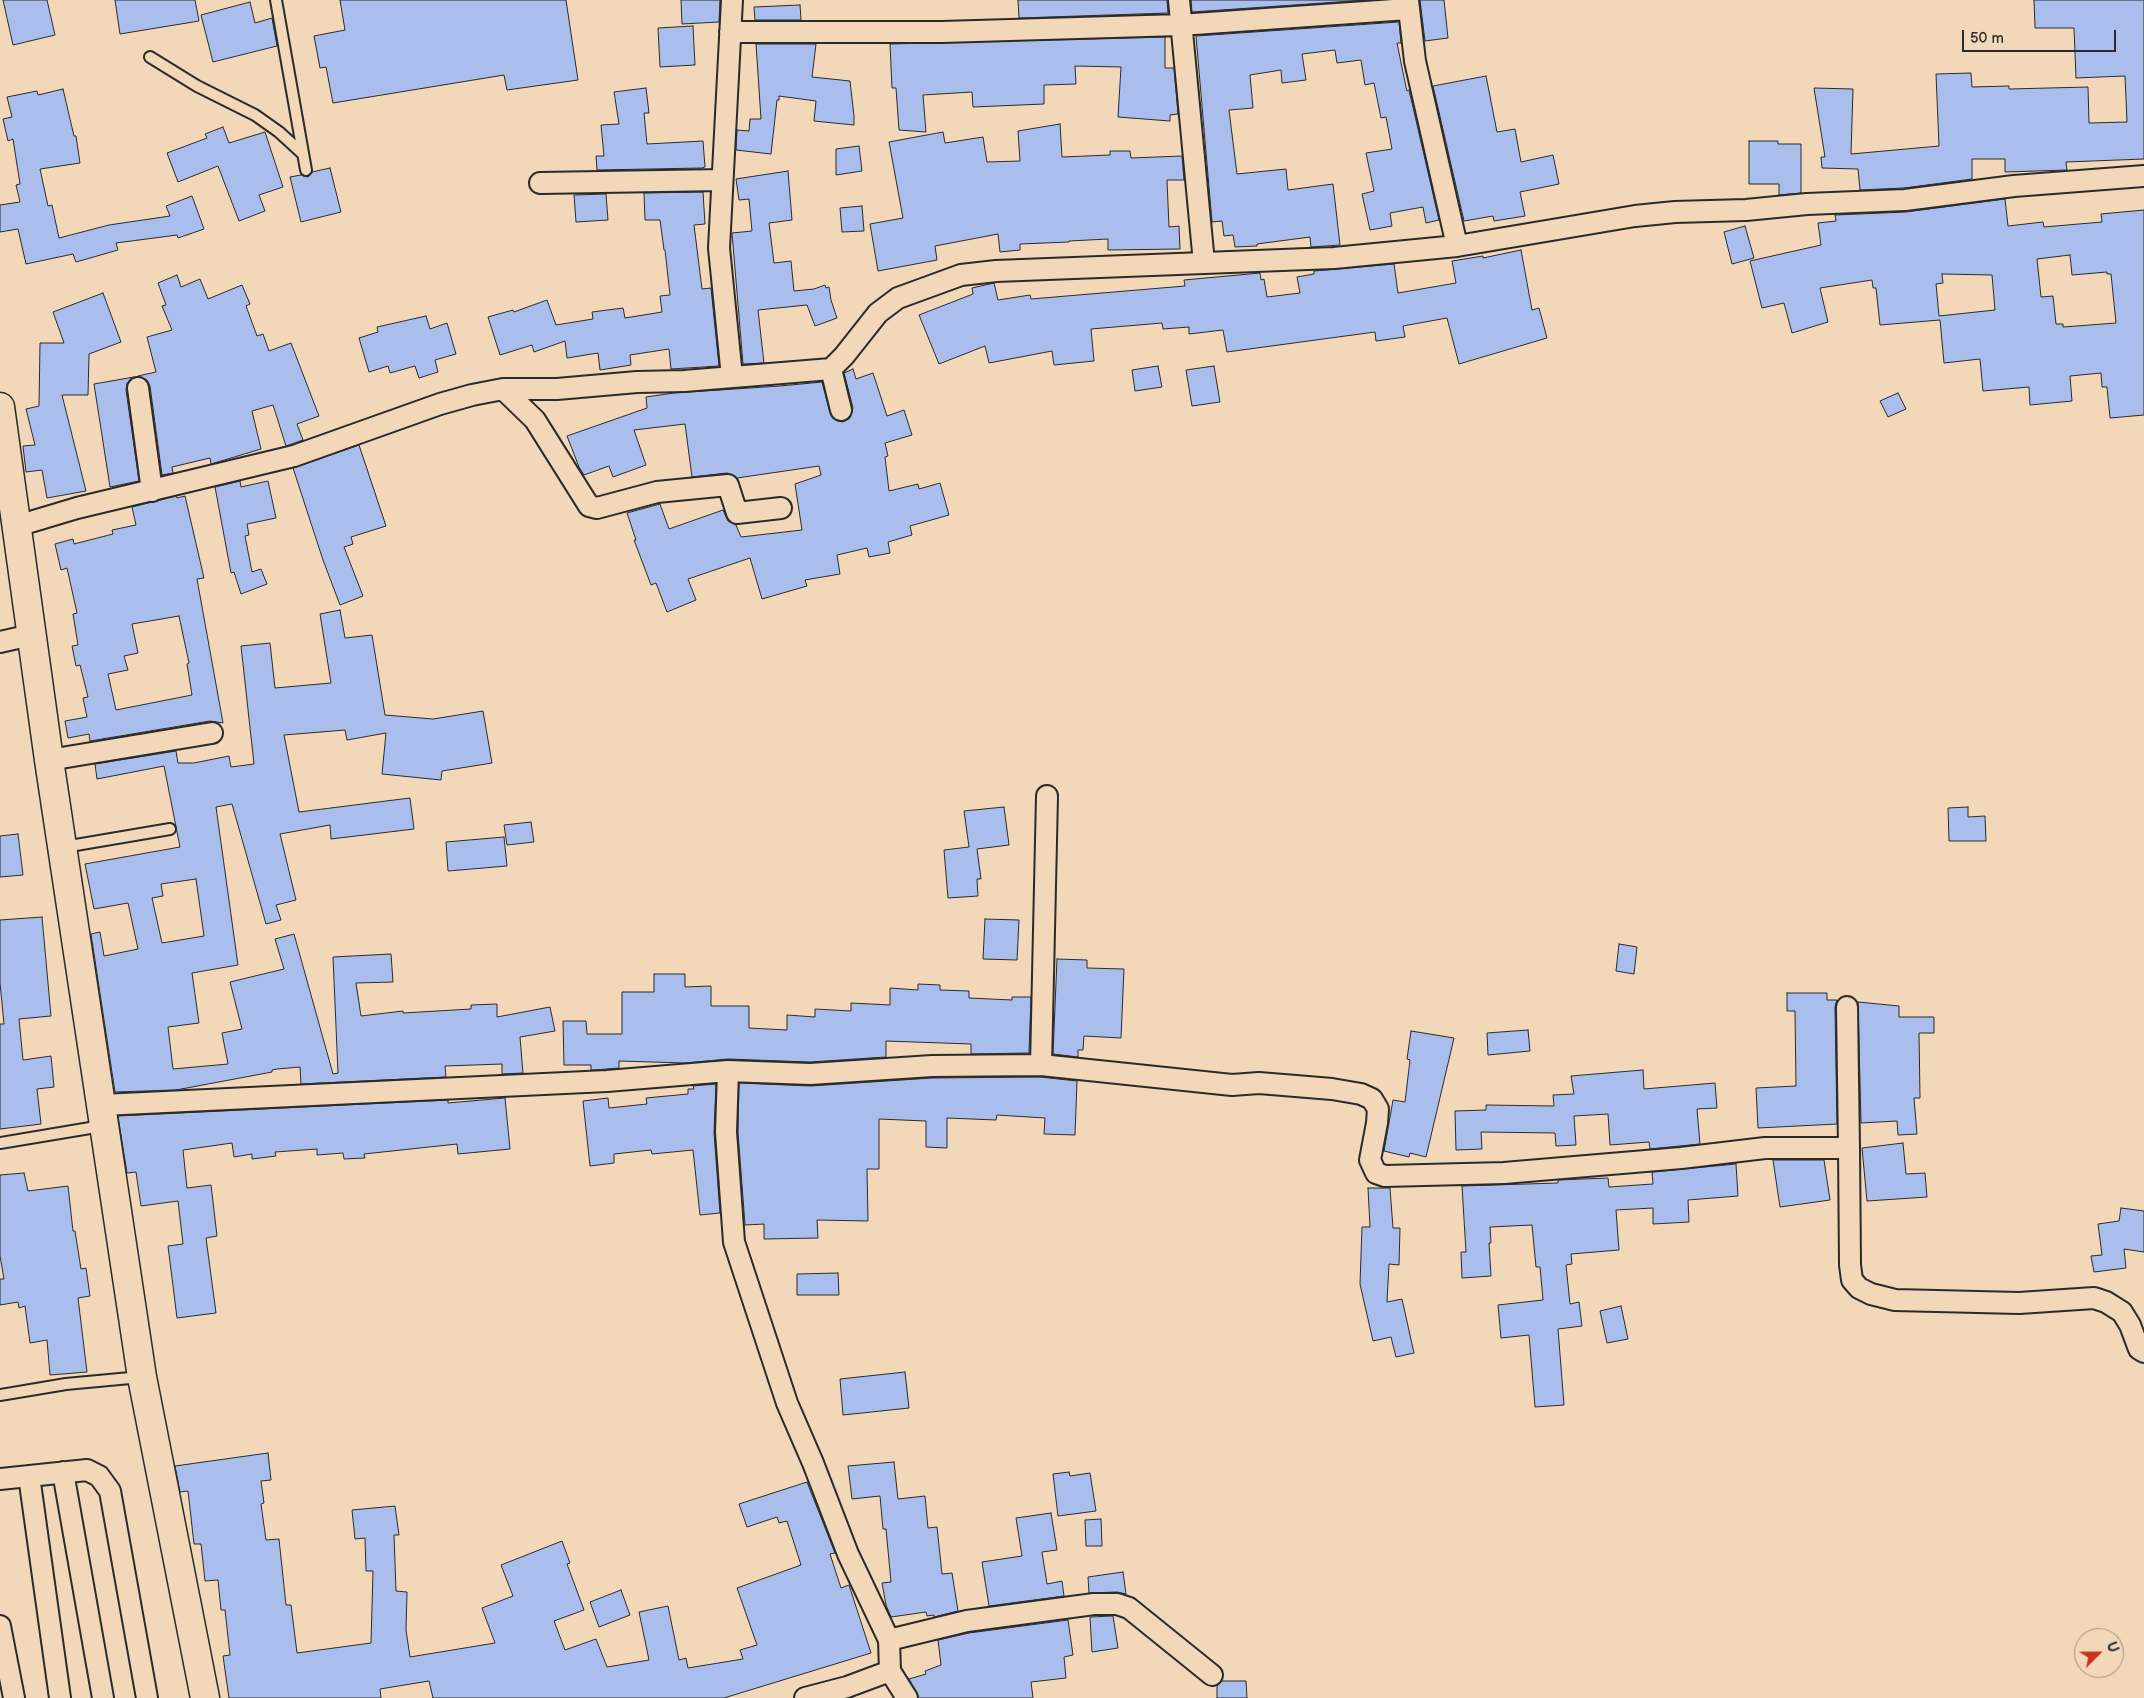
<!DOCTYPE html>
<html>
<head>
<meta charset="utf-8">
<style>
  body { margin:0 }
  #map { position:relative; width:2144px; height:1698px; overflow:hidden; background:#f2d7b9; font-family:"Balsamiq Sans",sans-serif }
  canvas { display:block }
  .north { position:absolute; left:2074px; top:1628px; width:50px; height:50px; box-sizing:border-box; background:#f2d7b9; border:1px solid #a29280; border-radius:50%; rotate:67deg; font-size:14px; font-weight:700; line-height:20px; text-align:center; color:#2b2b2b }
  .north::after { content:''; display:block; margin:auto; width:18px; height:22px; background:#c8321e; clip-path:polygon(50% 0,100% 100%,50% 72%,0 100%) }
  .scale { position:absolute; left:1962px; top:30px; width:154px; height:22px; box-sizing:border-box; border:2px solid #2b2b2b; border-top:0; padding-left:6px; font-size:15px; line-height:18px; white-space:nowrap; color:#2b2b2b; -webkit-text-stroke:4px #f2d7b9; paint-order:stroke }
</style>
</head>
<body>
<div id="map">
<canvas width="2144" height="1698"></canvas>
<div class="north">U</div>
<div class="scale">50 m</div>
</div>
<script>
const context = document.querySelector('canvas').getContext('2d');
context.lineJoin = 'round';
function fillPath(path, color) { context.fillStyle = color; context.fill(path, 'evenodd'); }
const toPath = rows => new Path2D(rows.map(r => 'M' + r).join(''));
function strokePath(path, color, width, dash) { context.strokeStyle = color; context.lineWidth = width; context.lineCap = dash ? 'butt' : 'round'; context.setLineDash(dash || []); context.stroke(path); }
const building = toPath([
  [3,0,47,0,55,35,13,45,3,0],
  [115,0,195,0,199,21,120,34,115,0],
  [340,0,566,0,578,80,507,90,504,75,333,103,326,67,320,68,314,36,345,30,340,0],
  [681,0,720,0,719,22,682,24,681,0],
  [1018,0,1167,0,1168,13,1019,18,1018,0],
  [1191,0,1367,0,1192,12,1191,0],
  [1420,0,1444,0,1448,38,1425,41,1420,0],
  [2034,0,2144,0,2144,159,2066,162,2067,170,2005,172,2005,159,1972,159,1972,179,1904,188,1860,190,1858,169,1822,168,1821,157,1825,157,1814,88,1853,89,1851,154,1939,146,1936,74,1971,73,1972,87,2009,86,2009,89,2088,87,2089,123,2127,122,2125,76,2076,78,2074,28,2035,28,2034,0],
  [250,2,255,23,272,18,277,46,213,62,201,15,250,2],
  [800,5,801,20,755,20,754,7,800,5],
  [1399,22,1401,43,1397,43,1406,87,1407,91,1409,90,1439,220,1426,223,1423,207,1390,213,1392,226,1370,230,1362,194,1374,191,1366,153,1392,149,1386,117,1381,118,1374,83,1365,85,1361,60,1337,63,1335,50,1302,54,1306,80,1282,83,1281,70,1250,75,1253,108,1229,110,1237,174,1286,169,1288,190,1333,184,1340,245,1311,247,1310,237,1257,244,1257,246,1235,247,1233,235,1224,236,1222,221,1212,222,1196,36,1399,22],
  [693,26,695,65,660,67,658,28,693,26],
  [1165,37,1165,68,1174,68,1178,114,1170,115,1170,121,1118,117,1121,67,1075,66,1076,84,1044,85,1044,104,973,107,972,92,923,95,926,132,899,130,896,88,892,88,890,44,1165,37],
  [756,44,816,44,812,77,850,81,854,116,854,125,814,121,816,101,779,96,779,100,777,100,771,154,736,150,737,130,749,131,750,119,761,119,756,44],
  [1486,76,1497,132,1515,129,1521,162,1553,155,1559,184,1520,192,1525,216,1494,221,1493,216,1464,221,1433,86,1486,76],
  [646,88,649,113,644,113,647,144,703,141,705,167,702,168,597,170,596,156,604,156,601,125,619,124,614,92,646,88],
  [63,89,74,136,76,136,80,163,40,169,48,206,52,205,59,238,109,225,170,216,166,206,192,196,204,229,178,238,177,235,116,243,118,250,76,262,73,254,26,264,18,229,0,232,0,205,20,202,16,185,20,184,13,139,8,141,3,119,12,117,7,97,37,91,38,95,63,89],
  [1060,124,1062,157,1110,155,1110,151,1130,151,1131,158,1182,156,1184,180,1167,180,1169,227,1179,226,1180,249,1108,250,1108,239,1069,241,1069,242,1020,244,1020,250,1000,252,998,234,935,246,937,260,878,271,870,224,903,218,889,142,943,132,945,143,983,137,987,162,1020,161,1018,131,1060,124],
  [223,127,229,143,265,132,283,187,259,195,265,211,239,221,218,166,178,182,167,153,207,138,205,134,223,127],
  [1749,141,1778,141,1778,144,1801,144,1801,193,1779,195,1779,184,1749,184,1749,141],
  [859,146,862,171,836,175,836,149,859,146],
  [330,168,341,212,301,222,290,177,301,175,308,177,312,172,330,168],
  [788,171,792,220,769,223,774,263,791,261,794,291,814,289,825,285,826,288,829,287,831,300,837,318,815,326,807,305,758,310,764,363,743,364,732,233,752,231,749,199,739,200,736,179,788,171],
  [703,192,705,224,694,225,702,289,711,288,719,366,671,369,669,349,630,355,631,365,600,370,598,353,567,358,565,341,534,352,532,345,500,355,488,317,513,310,514,312,547,300,556,325,593,319,592,312,623,308,625,318,662,312,660,296,670,295,665,250,664,250,660,220,645,220,644,193,703,192],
  [606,194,608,220,576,222,574,195,606,194],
  [2005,199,2008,226,2043,222,2044,227,2102,222,2101,214,2144,210,2144,415,2110,418,2107,387,2102,387,2101,373,2070,376,2072,401,2030,405,2029,387,1983,391,1980,359,1944,363,1940,320,1880,325,1876,288,1873,288,1872,280,1820,288,1828,322,1792,333,1784,303,1762,308,1750,261,1821,245,1818,223,1836,221,1835,215,1906,212,2005,199],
  [2070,255,2072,275,2107,272,2107,274,2111,274,2116,323,2063,327,2063,324,2056,324,2053,296,2041,297,2037,259,2070,255],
  [1942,274,1992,275,1995,310,1939,316,1936,284,1943,283,1942,274],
  [862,206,864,231,842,232,840,208,862,206],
  [1745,226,1754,258,1732,264,1724,232,1745,226],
  [1521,250,1532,310,1539,308,1547,338,1459,364,1447,318,1403,326,1405,337,1376,341,1375,332,1227,352,1223,330,1189,334,1189,327,1163,329,1162,323,1091,329,1094,361,1054,365,1052,351,989,363,985,346,939,364,919,315,973,294,972,288,994,283,998,300,1030,295,1031,299,1185,286,1184,280,1260,273,1261,280,1264,279,1267,297,1300,293,1297,277,1314,274,1314,271,1394,264,1398,293,1456,283,1452,261,1483,256,1483,258,1521,250],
  [177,275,181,287,200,279,208,299,242,285,250,304,246,306,257,336,263,334,269,351,291,343,319,416,297,424,303,440,286,446,273,405,252,411,261,449,211,464,210,458,172,467,173,473,162,475,150,386,147,380,138,376,156,372,147,337,172,330,162,306,166,305,158,283,177,275],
  [103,293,121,342,89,354,88,395,62,395,86,491,47,498,42,470,26,472,23,446,35,445,26,409,39,406,40,343,64,343,53,312,103,293],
  [426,316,430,329,447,323,456,354,435,360,438,372,419,378,415,366,390,373,388,366,369,372,359,338,378,332,377,327,426,316],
  [1158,366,1162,387,1135,391,1132,370,1158,366],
  [1214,366,1220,402,1192,406,1186,370,1214,366],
  [853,369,856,379,873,373,887,416,904,410,912,435,885,443,888,456,885,457,889,491,918,484,919,489,940,483,949,515,910,526,912,535,888,542,890,553,869,557,867,548,837,555,840,574,805,580,807,586,762,599,750,558,688,579,696,600,667,612,656,583,651,585,634,540,636,540,627,513,660,504,669,529,723,510,728,521,736,525,741,537,802,530,795,484,821,475,819,466,737,478,727,473,692,477,685,424,634,430,646,465,613,477,609,466,584,475,579,467,567,436,647,408,646,397,674,393,780,386,822,382,830,413,837,421,843,422,850,418,853,408,844,373,853,369],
  [134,377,127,383,126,390,139,481,110,487,94,384,134,377],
  [1898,393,1906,409,1888,417,1880,401,1898,393],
  [359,445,386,526,351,537,353,544,344,547,363,596,340,605,323,560,293,468,359,445],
  [240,481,241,487,268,481,276,518,247,524,249,535,245,536,252,572,261,569,267,584,241,594,234,572,231,573,215,487,240,481],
  [176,496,177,498,185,496,204,578,197,579,223,723,210,721,90,741,89,734,68,738,65,721,87,717,83,698,88,697,80,665,76,666,72,646,78,645,73,614,77,613,67,568,61,570,55,544,73,539,74,544,113,534,112,530,136,525,132,507,176,496],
  [179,616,189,663,187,664,192,695,116,710,108,674,128,670,124,656,138,653,132,624,179,616],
  [340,610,345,638,372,635,385,715,433,719,483,711,492,763,442,771,441,780,382,774,386,733,347,740,345,730,284,735,299,812,410,798,414,829,331,839,330,825,280,834,296,900,276,905,281,920,266,924,232,804,216,807,238,965,192,973,199,1023,168,1027,173,1069,228,1064,222,1033,242,1029,230,982,284,969,275,939,294,934,333,1074,338,1073,333,957,391,954,393,982,356,983,361,1016,403,1011,403,1013,471,1009,471,1005,497,1004,497,1017,550,1007,555,1031,520,1037,523,1073,502,1074,502,1064,445,1066,446,1077,301,1084,300,1067,277,1069,272,1070,272,1072,176,1090,115,1092,91,934,100,932,104,956,138,949,128,903,94,909,85,864,180,847,164,766,97,779,95,764,176,751,178,763,194,763,229,756,231,767,254,764,241,646,270,643,275,688,331,683,320,614,340,610],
  [196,879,204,936,162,943,152,898,163,896,161,884,196,879],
  [1004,807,1009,845,977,849,981,879,977,879,978,896,948,898,944,850,969,847,964,811,1004,807],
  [1968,807,1968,817,1985,816,1986,841,1949,841,1948,808,1968,807],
  [531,822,534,842,507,845,504,825,531,822],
  [18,834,23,875,0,877,0,836,18,834],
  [504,837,507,866,448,871,446,842,504,837],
  [42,917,51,1016,19,1019,23,1060,51,1056,54,1087,37,1089,41,1124,0,1129,0,1024,4,1024,0,983,0,920,42,917],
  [985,919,1019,920,1017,960,983,959,985,919],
  [1619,944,1637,947,1634,974,1616,971,1619,944],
  [1057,959,1087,960,1087,968,1124,969,1121,1038,1084,1036,1083,1050,1078,1050,1078,1057,1053,1054,1057,959],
  [654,974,685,974,685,987,711,986,711,1006,749,1006,749,1028,787,1030,787,1015,815,1017,815,1009,851,1011,851,1003,890,1005,890,988,918,990,918,984,940,985,940,990,969,991,969,998,1012,1000,1012,997,1031,997,1029,1053,971,1054,971,1044,886,1041,886,1057,810,1062,728,1059,685,1063,619,1061,619,1068,594,1070,591,1070,591,1065,564,1065,563,1021,586,1021,587,1034,622,1034,622,992,654,992,654,974],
  [1787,993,1827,993,1827,1000,1837,1000,1835,1007,1837,1124,1758,1128,1756,1088,1796,1086,1795,1011,1787,1011,1787,993],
  [1858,1002,1899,1006,1899,1017,1934,1017,1934,1033,1919,1033,1920,1098,1914,1098,1917,1134,1898,1135,1897,1121,1861,1123,1858,1002],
  [1528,1030,1530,1051,1488,1055,1487,1033,1528,1030],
  [1411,1031,1454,1038,1426,1157,1410,1153,1409,1157,1384,1151,1393,1100,1405,1102,1410,1060,1407,1059,1411,1031],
  [1643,1070,1644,1089,1715,1083,1717,1108,1697,1109,1700,1144,1650,1149,1649,1142,1610,1145,1608,1114,1574,1116,1576,1145,1556,1146,1555,1133,1481,1132,1482,1149,1456,1150,1455,1111,1486,1110,1486,1105,1554,1106,1553,1095,1574,1094,1571,1076,1643,1070],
  [1040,1077,1077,1081,1075,1135,1044,1134,1045,1118,997,1115,996,1120,947,1118,947,1148,926,1147,926,1121,879,1119,879,1169,867,1169,868,1221,817,1220,818,1238,764,1239,764,1224,745,1225,738,1132,739,1083,811,1086,932,1078,1040,1077],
  [716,1084,714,1133,720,1213,700,1215,693,1150,652,1154,651,1150,614,1154,614,1163,590,1166,583,1101,608,1098,609,1108,647,1104,646,1098,688,1094,688,1089,694,1089,693,1086,716,1084],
  [505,1098,510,1149,458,1154,457,1144,364,1154,365,1158,344,1159,343,1153,317,1155,317,1149,275,1152,276,1156,252,1159,252,1154,234,1157,232,1143,183,1150,187,1188,211,1185,217,1236,206,1238,216,1313,177,1318,168,1246,183,1244,178,1201,141,1206,136,1172,127,1173,118,1116,448,1100,448,1103,505,1098],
  [1903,1143,1906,1174,1925,1173,1927,1197,1867,1201,1862,1148,1903,1143],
  [1773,1160,1824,1160,1830,1200,1780,1207,1773,1160],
  [1736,1164,1738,1196,1688,1200,1689,1222,1653,1224,1653,1208,1616,1210,1619,1250,1571,1254,1572,1264,1566,1265,1570,1304,1579,1302,1582,1326,1558,1329,1564,1405,1535,1407,1529,1335,1501,1338,1498,1305,1543,1300,1540,1267,1536,1267,1532,1225,1490,1227,1491,1243,1489,1243,1491,1276,1462,1278,1461,1252,1466,1252,1462,1186,1558,1183,1558,1180,1608,1178,1609,1187,1653,1184,1652,1172,1736,1164],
  [24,1173,28,1191,68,1186,73,1231,75,1231,81,1269,86,1268,90,1296,78,1298,87,1372,50,1375,47,1340,30,1343,25,1306,19,1308,18,1302,0,1305,0,1279,4,1279,0,1256,0,1175,24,1173],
  [1368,1188,1390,1188,1393,1228,1400,1228,1399,1265,1389,1264,1387,1302,1402,1299,1414,1353,1396,1357,1391,1337,1373,1341,1360,1284,1362,1227,1370,1227,1368,1188],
  [2121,1208,2144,1211,2144,1252,2124,1249,2126,1268,2094,1272,2091,1256,2102,1255,2098,1224,2119,1221,2121,1208],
  [838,1273,839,1295,797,1295,797,1274,838,1273],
  [1621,1306,1628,1339,1607,1343,1600,1311,1621,1306],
  [905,1372,909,1408,843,1415,840,1379,905,1372],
  [268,1453,271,1480,261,1481,264,1503,261,1504,266,1540,279,1539,286,1605,291,1605,297,1653,371,1643,373,1571,366,1571,365,1538,355,1539,352,1510,395,1506,399,1535,394,1535,396,1591,407,1592,406,1630,410,1657,495,1643,482,1608,513,1596,501,1565,562,1541,570,1563,567,1564,584,1610,554,1621,565,1650,596,1639,607,1667,649,1660,639,1612,668,1606,679,1660,686,1658,688,1668,743,1659,740,1650,757,1645,737,1588,801,1565,787,1521,779,1523,777,1517,747,1527,739,1504,807,1482,835,1553,830,1554,841,1588,849,1585,871,1653,724,1698,433,1698,429,1681,380,1689,381,1698,229,1698,223,1656,230,1655,225,1610,221,1610,218,1580,205,1581,201,1544,194,1544,188,1491,180,1492,175,1466,268,1453],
  [894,1462,898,1499,925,1496,928,1528,937,1527,942,1574,952,1573,958,1611,934,1617,934,1615,927,1616,926,1612,891,1617,886,1605,882,1583,891,1582,886,1529,883,1529,880,1496,852,1499,848,1466,894,1462],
  [1069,1472,1070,1476,1090,1473,1096,1511,1058,1516,1053,1474,1069,1472],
  [1051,1513,1057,1550,1042,1552,1047,1584,1062,1581,1064,1596,989,1606,982,1562,1022,1556,1016,1518,1051,1513],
  [1101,1519,1102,1546,1086,1546,1085,1520,1101,1519],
  [1123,1572,1126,1594,1117,1592,1089,1593,1088,1577,1123,1572],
  [621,1590,630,1615,599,1627,590,1602,621,1590],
  [1113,1616,1118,1648,1092,1652,1090,1617,1113,1616],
  [1068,1620,1073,1655,1064,1657,1066,1678,1031,1682,1033,1698,919,1698,909,1679,926,1674,925,1671,941,1665,938,1640,969,1633,1068,1620],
  [1222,1681,1246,1681,1247,1698,1217,1698,1217,1686,1222,1681]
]);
const lane = toPath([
  [276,0,306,170],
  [150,57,197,86,255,115,279,132,302,153],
  [64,847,170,829],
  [0,1143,102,1126],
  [0,1395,66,1384,141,1377]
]);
const street = toPath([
  [1179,0,1204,263],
  [1408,0,1415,61,1457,246],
  [730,32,942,32,1180,25,1408,9],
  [540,183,722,180],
  [831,369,841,410],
  [732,377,719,248,732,0],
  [138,388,152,491],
  [503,389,535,420,589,506,597,508,657,492,728,485,737,513,781,508],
  [17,526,77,508,294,456,440,404,472,395,503,389,557,389,637,382,684,381,831,369,844,356,878,313,898,298,961,275,996,271,1334,258,1457,246,1635,216,1675,212,1746,210,1807,204,1905,200,2014,186,2144,176],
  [0,642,31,635],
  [49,760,212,733],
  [1847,1007,1849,1148],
  [1041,1065,1047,796],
  [728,1071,726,1132,734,1242,787,1403,813,1463,848,1554,889,1640,890,1671,847,1687,805,1698],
  [102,1105,607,1081,728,1071,810,1074,932,1066,1041,1065,1232,1085,1259,1083,1332,1089,1361,1094,1372,1099,1378,1109,1377,1123,1370,1160,1376,1173,1385,1176,1504,1173,1681,1158,1765,1148,1849,1148,1850,1265,1852,1280,1859,1288,1871,1294,1895,1300,2019,1303,2094,1298,2106,1302,2122,1312,2130,1325,2139,1349,2144,1352],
  [63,1472,103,1698],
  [29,1476,60,1698],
  [0,1479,87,1470,99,1476,110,1491,147,1698],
  [0,1626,14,1698],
  [889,1640,967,1621,1094,1604,1117,1604,1129,1608,1212,1675],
  [890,1671,907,1698]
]);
const primary = toPath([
  [0,407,49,760,142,1377,205,1698]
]);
fillPath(building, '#a9beec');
strokePath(building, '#2b2b2b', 1);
strokePath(lane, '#2b2b2b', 14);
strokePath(street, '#2b2b2b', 24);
strokePath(primary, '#2b2b2b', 31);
strokePath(lane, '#f2d7b9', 10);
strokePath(street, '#f2d7b9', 20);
strokePath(primary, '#f2d7b9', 28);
</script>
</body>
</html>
